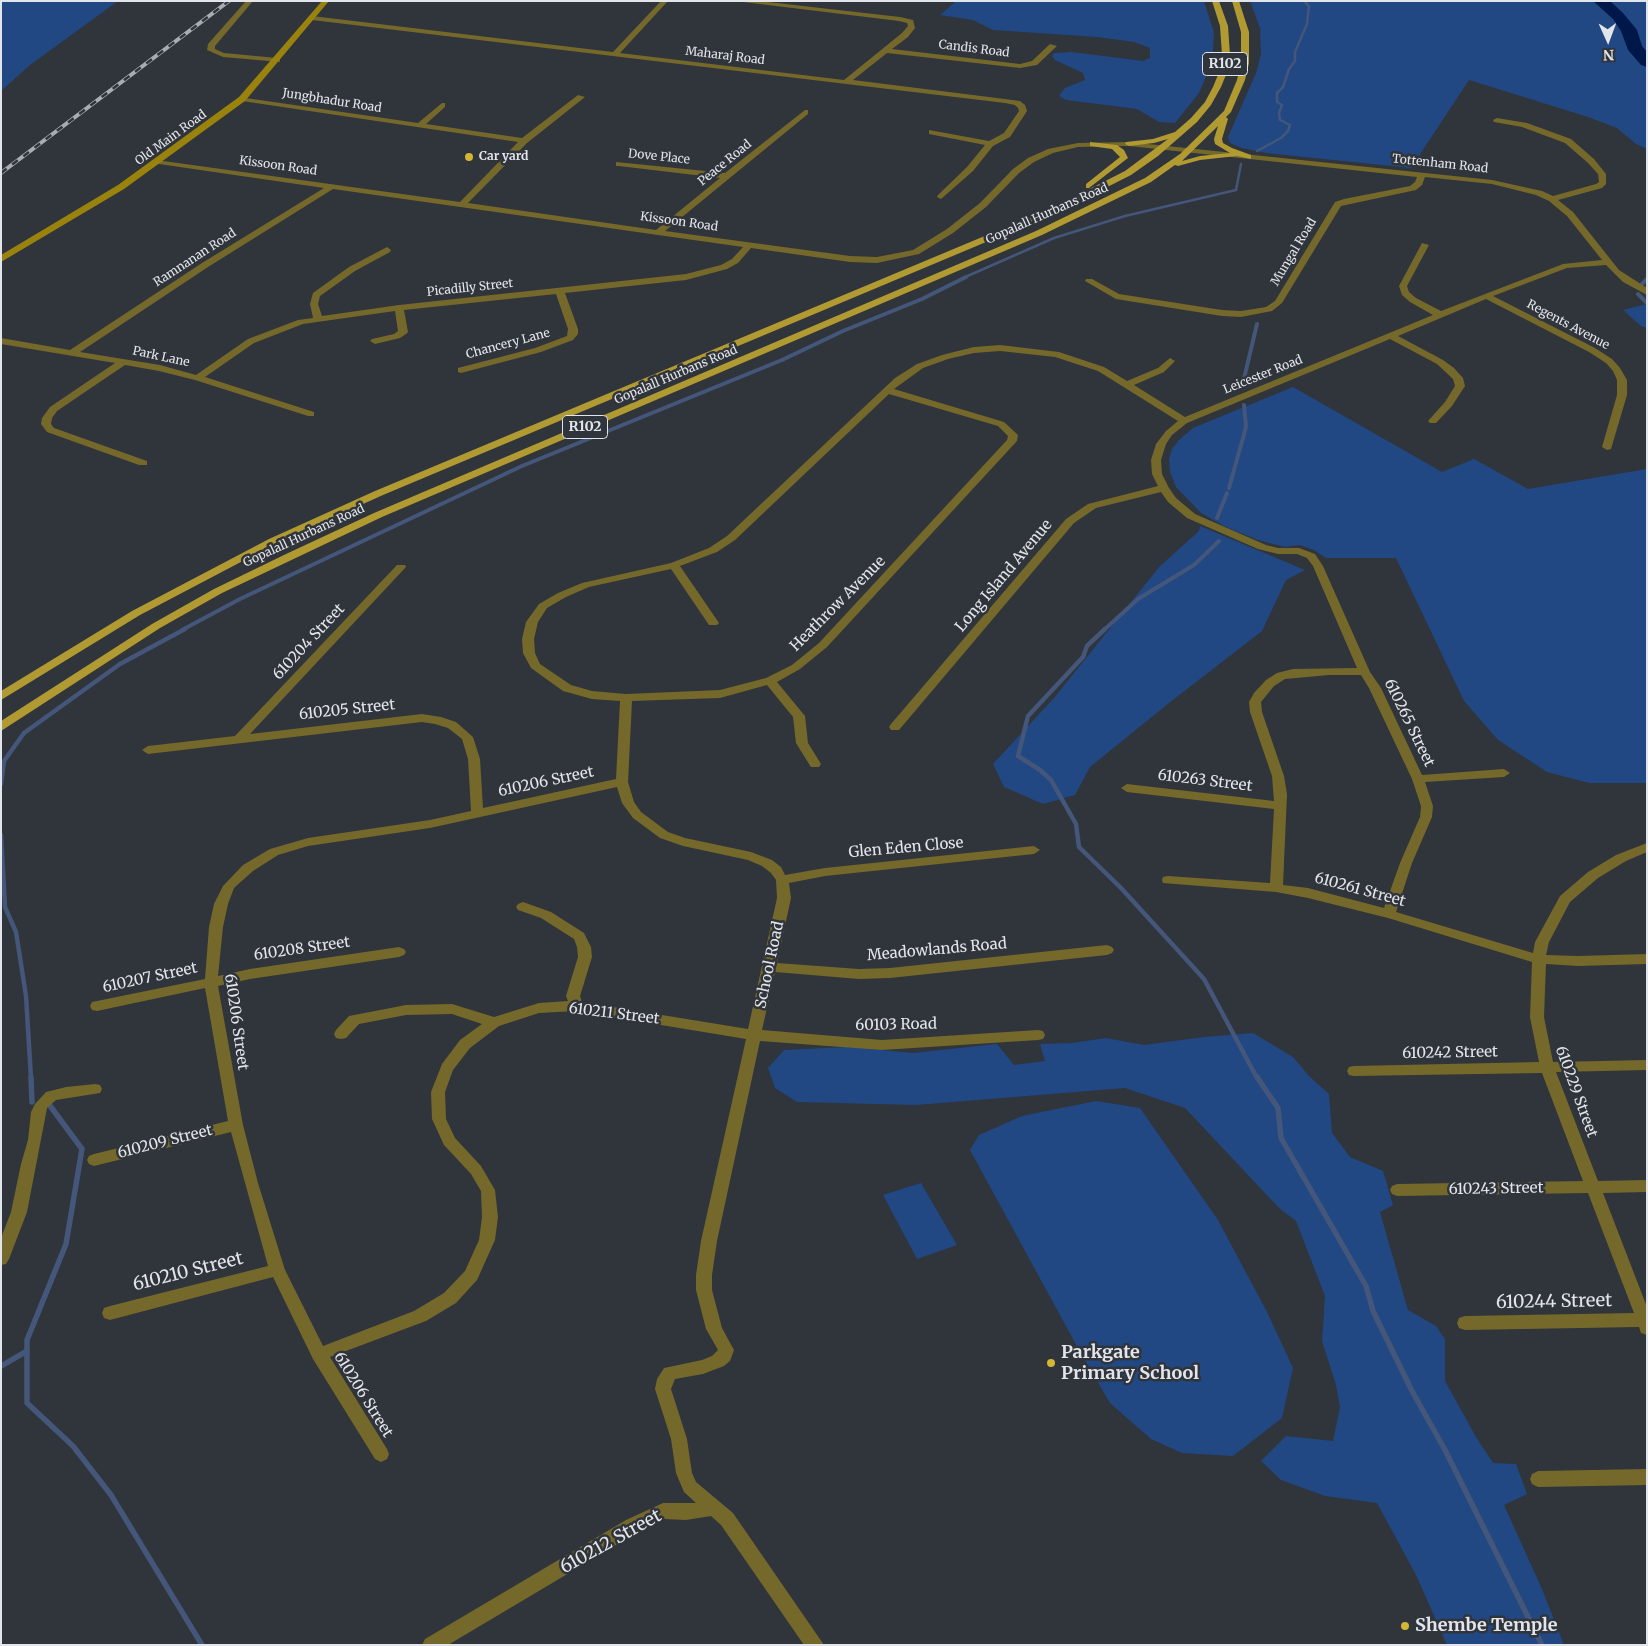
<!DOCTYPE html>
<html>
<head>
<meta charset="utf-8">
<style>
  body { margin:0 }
  #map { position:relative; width:1648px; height:1646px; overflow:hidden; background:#30343b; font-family:Merriweather,serif }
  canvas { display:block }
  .frame { position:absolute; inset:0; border:2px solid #e2e5e9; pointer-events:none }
  .north { position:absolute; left:1583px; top:15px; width:50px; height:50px; -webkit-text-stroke:4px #30343b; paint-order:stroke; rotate:178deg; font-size:14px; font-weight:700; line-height:20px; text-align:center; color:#e2e5e9 }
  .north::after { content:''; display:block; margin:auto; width:18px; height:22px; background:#e2e5e9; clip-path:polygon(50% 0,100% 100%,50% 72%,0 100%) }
</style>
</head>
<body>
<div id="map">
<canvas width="1648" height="1646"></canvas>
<div class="frame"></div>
<div class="north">N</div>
</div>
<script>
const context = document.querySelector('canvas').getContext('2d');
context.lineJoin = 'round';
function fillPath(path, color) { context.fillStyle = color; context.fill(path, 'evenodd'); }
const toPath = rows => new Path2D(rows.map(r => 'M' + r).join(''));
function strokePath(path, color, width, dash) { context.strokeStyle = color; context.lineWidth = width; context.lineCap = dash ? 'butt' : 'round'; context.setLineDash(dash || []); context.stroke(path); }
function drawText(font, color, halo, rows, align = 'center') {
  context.font = font + ' Merriweather,serif'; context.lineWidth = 5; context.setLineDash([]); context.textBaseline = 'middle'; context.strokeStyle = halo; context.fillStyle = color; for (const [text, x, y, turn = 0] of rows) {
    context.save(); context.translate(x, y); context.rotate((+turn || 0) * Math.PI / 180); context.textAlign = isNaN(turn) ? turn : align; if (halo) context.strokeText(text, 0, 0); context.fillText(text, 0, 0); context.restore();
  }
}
const green = toPath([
  [1,1,118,1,30,65,1,91],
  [956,1,1204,1,1214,33,1212,63,1199,93,1175,123,1159,122,1137,109,1066,100,1059,96,1065,88,1085,80,1083,73,1055,60,1052,56,1054,53,1072,52,1143,61,1150,58,1150,48,1134,42,1097,37,993,30,973,20,940,15],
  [1250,1,1647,1,1647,149,1636,144,1617,128,1588,117,1469,80,1411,168,1266,153,1242,148,1230,143,1228,137,1256,73,1261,54,1260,28],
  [1647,304,1647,328,1641,326,1623,310],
  [1293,387,1442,472,1474,459,1528,489,1647,469,1647,783,1589,783,1547,772,1498,740,1464,701,1396,558,1326,558,1314,550,1300,545,1285,547,1258,540,1226,527,1201,513,1176,487,1170,472,1169,459,1172,449,1179,440,1193,428],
  [1200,526,1305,570,1286,580,1262,631,1169,703,1090,767,1075,795,1043,804,1004,787,993,764,1054,698,1160,566,1199,531],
  [1253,1033,1293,1057,1309,1076,1329,1094,1332,1133,1350,1157,1383,1171,1393,1205,1380,1212,1408,1310,1436,1326,1445,1339,1445,1381,1476,1437,1493,1463,1516,1464,1527,1494,1504,1505,1542,1589,1564,1645,1447,1645,1416,1575,1377,1503,1325,1496,1281,1480,1261,1461,1286,1436,1333,1441,1340,1407,1336,1385,1322,1341,1325,1296,1296,1221,1279,1208,1185,1108,1125,1088,916,1105,797,1102,775,1088,768,1068,784,1050,847,1047,913,1053,997,1044,1014,1065,1045,1061,1040,1044,1072,1043,1106,1038,1144,1045,1204,1037],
  [1096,1101,1140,1108,1218,1220,1267,1312,1293,1368,1282,1418,1233,1456,1182,1453,1151,1439,1110,1403,1079,1350,970,1150,979,1135,1022,1116],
  [921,1183,957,1245,917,1259,883,1195]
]);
const streamFar3 = toPath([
  [1257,151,1281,138,1288,131,1290,125,1280,120,1279,113,1282,105,1277,102,1277,93,1283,87,1289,69,1295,61,1295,52,1307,24,1309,6,1304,1],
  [963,278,1054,238,1125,216,1236,190,1241,164]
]);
const streamFar2 = toPath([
  [1642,284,1647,279],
  [1638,294,1647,303],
  [1242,387,1257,324],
  [1229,488,1246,427,1244,405],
  [1217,518,1227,493],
  [182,630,240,599,522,466,782,360,843,331,922,299,966,277],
  [1104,630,1138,599,1194,565,1219,541]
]);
const streamFar1 = toPath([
  [1105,629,1087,646,1083,657,1028,716,1018,756,1040,770,1051,780,1076,824,1079,847,1121,888,1204,979,1257,1078],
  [1,784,4,761,24,733,120,664,185,629],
  [1,835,5,907,16,932,26,996,31,1078]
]);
const stream = toPath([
  [31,1077,32,1102],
  [1257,1077,1278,1108,1281,1138,1366,1286,1373,1311,1412,1391,1445,1450,1542,1645],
  [48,1103,82,1149,66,1244,27,1340,27,1403,73,1446,111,1495,202,1645],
  [1,1366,27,1351]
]);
const river = toPath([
  [1593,1,1610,1,1623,13,1637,30,1642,46,1647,52,1647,67,1641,65,1628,50,1621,31,1613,19,1593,1]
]);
const street = toPath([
  [246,1,253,1,215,46,215,49,224,53,277,58,280,58,280,62,223,57,207,50,208,44,246,1],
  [661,1,668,1,620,53,844,80,902,33,908,26,907,23,899,21,735,1,759,1,900,17,913,20,915,28,908,37,892,49,1020,64,1032,61,1050,44,1057,46,1037,65,1020,68,887,53,853,80,1005,99,1020,101,1025,105,1027,111,1010,137,993,146,973,171,941,199,937,197,938,195,967,167,985,145,929,134,929,130,989,141,1004,133,1019,111,1018,108,1015,105,1005,103,312,20,308,18,312,16,613,52,661,1],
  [578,95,585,97,527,143,468,203,656,230,720,178,619,166,616,166,616,162,725,173,805,110,808,110,808,114,665,231,850,256,877,257,913,250,947,229,980,203,1013,169,1028,158,1048,149,1078,143,1129,142,1492,180,1542,191,1553,196,1596,184,1599,182,1598,174,1588,163,1565,143,1522,127,1494,122,1493,120,1497,118,1527,123,1571,139,1594,159,1606,174,1606,184,1602,188,1558,200,1573,212,1619,270,1647,288,1647,295,1623,282,1606,265,1567,268,1493,296,1595,348,1612,359,1620,368,1627,380,1627,395,1611,449,1607,450,1602,447,1617,395,1617,380,1613,371,1606,363,1589,352,1486,299,1398,336,1443,360,1454,368,1463,378,1465,386,1452,406,1436,423,1430,423,1428,421,1445,402,1455,386,1453,379,1437,364,1390,339,1187,423,1172,435,1166,444,1161,460,1162,474,1169,488,1176,498,1195,514,1266,545,1278,548,1299,548,1315,554,1323,566,1370,672,1381,688,1422,775,1504,769,1510,773,1504,777,1425,782,1433,806,1432,817,1412,863,1396,912,1533,953,1535,942,1560,896,1588,872,1616,855,1647,843,1647,852,1626,861,1598,878,1570,902,1549,942,1546,955,1578,956,1647,954,1647,964,1578,966,1546,964,1544,1017,1553,1062,1647,1060,1647,1070,1556,1072,1598,1181,1647,1180,1647,1192,1603,1193,1647,1307,1647,1335,1641,1333,1639,1327,1465,1330,1459,1328,1457,1323,1459,1318,1465,1316,1634,1313,1588,1193,1397,1196,1392,1194,1390,1190,1392,1186,1397,1184,1583,1181,1542,1073,1354,1076,1349,1075,1347,1071,1349,1067,1354,1066,1539,1062,1530,1017,1532,962,1388,918,1308,898,1276,892,1163,883,1162,880,1163,877,1168,876,1270,883,1274,809,1127,792,1121,788,1127,784,1274,801,1272,776,1250,712,1249,702,1254,693,1266,680,1277,673,1293,669,1357,668,1313,566,1307,558,1297,554,1278,554,1258,549,1187,518,1168,502,1161,492,1096,508,1074,523,899,730,891,730,889,727,891,724,1066,519,1088,504,1158,486,1152,474,1151,460,1156,444,1166,431,1178,421,1098,371,1055,357,1000,351,974,353,948,359,923,368,894,389,1004,422,1018,435,1017,441,827,647,800,669,777,682,805,716,808,743,821,764,819,767,811,767,809,764,796,743,793,717,767,685,720,698,632,701,628,782,634,802,641,812,668,832,685,838,751,852,772,860,781,867,785,875,825,868,1034,846,1040,850,1034,854,825,876,789,883,791,898,777,963,859,969,890,968,1107,945,1112,947,1114,950,1112,953,1107,955,890,978,859,979,775,972,762,1030,882,1040,1038,1030,1043,1031,1045,1035,1043,1039,1038,1040,882,1050,760,1041,717,1241,712,1275,712,1290,722,1328,734,1350,730,1361,724,1366,703,1374,675,1379,671,1389,687,1439,692,1473,696,1482,733,1513,824,1645,804,1645,721,1525,711,1516,686,1520,664,1519,638,1532,448,1645,422,1645,425,1639,626,1520,663,1503,696,1503,684,1492,676,1473,671,1439,655,1389,657,1379,664,1368,702,1360,712,1356,718,1350,706,1329,696,1290,696,1275,701,1241,746,1039,576,1011,539,1013,499,1026,470,1048,453,1070,445,1092,446,1119,455,1138,481,1166,495,1190,498,1217,495,1240,477,1280,456,1303,426,1321,330,1357,387,1449,389,1454,387,1459,381,1462,375,1459,313,1359,273,1277,110,1320,104,1318,102,1313,104,1308,110,1306,268,1266,231,1132,94,1166,89,1164,87,1160,89,1156,94,1154,228,1121,205,988,97,1011,92,1010,90,1006,92,1002,205,979,209,927,214,904,223,886,243,865,270,849,308,838,430,820,471,811,468,759,462,739,448,728,435,724,422,722,148,754,142,750,148,746,235,736,397,565,405,565,406,567,250,734,422,714,441,717,456,722,473,737,480,759,483,808,616,779,620,701,592,699,563,691,531,668,523,653,522,639,526,622,539,604,558,593,582,583,671,563,709,548,727,536,895,378,917,364,942,355,974,347,1000,345,1059,352,1104,367,1127,381,1158,368,1170,358,1175,361,1164,372,1134,385,1185,417,1433,315,1410,302,1402,295,1399,286,1422,243,1429,245,1407,286,1409,292,1416,298,1441,311,1563,264,1602,260,1567,216,1549,201,1536,195,1492,184,1425,177,1422,185,1416,190,1341,206,1282,303,1272,311,1241,317,1222,316,1116,299,1085,281,1086,279,1092,279,1119,294,1222,310,1241,311,1266,307,1275,301,1335,202,1344,199,1410,186,1415,182,1417,177,1129,146,1078,147,1053,153,1034,162,1019,173,986,207,953,233,919,254,877,263,850,262,751,248,738,263,727,269,686,280,565,293,578,329,578,334,573,340,541,352,461,373,458,372,458,368,535,348,567,336,568,329,556,294,404,310,408,332,406,334,400,338,375,344,370,341,372,339,394,334,398,331,395,311,303,324,254,343,205,377,314,412,314,416,308,416,195,380,159,371,125,365,57,411,52,418,51,424,54,428,147,461,147,465,139,465,47,432,41,424,42,418,50,407,115,363,1,344,1,338,70,350,202,263,324,188,159,164,156,164,156,160,460,202,518,142,242,101,239,101,239,97,418,123,442,103,445,103,445,107,426,124,522,138,578,95],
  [333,189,743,247,732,259,721,265,686,274,399,305,322,316,318,304,320,296,355,271,390,252,391,250,387,247,349,267,313,293,310,304,313,318,298,320,248,339,196,375,160,365,80,352,208,267,333,189],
  [889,394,998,426,1008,436,1007,440,819,643,792,665,766,678,720,690,626,694,592,691,571,685,540,664,535,653,534,639,538,622,547,608,566,597,589,587,671,569,709,625,717,625,719,623,680,566,717,552,735,540,889,394],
  [1329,675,1361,675,1369,688,1412,779,1421,806,1420,817,1400,863,1384,908,1308,888,1283,885,1287,794,1284,776,1262,712,1261,702,1274,686,1285,679,1329,675],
  [617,787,622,803,633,818,660,838,683,846,748,860,762,866,771,873,776,880,777,898,748,1029,582,1002,580,996,592,957,591,947,584,933,551,912,523,902,518,904,516,907,518,910,541,918,574,939,577,947,578,957,566,996,568,1001,539,1003,494,1017,452,1004,406,1005,349,1016,336,1030,334,1034,336,1038,341,1039,346,1038,359,1024,406,1015,452,1014,482,1024,460,1040,442,1064,431,1092,432,1119,444,1145,471,1174,481,1191,482,1217,479,1240,465,1271,444,1293,414,1311,323,1346,285,1270,258,1183,243,1125,218,986,250,979,399,957,404,955,406,952,404,949,399,947,250,969,218,976,223,927,228,904,234,888,253,871,278,855,308,846,430,828,617,787],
  [95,1084,100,1085,102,1089,100,1093,56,1100,47,1108,27,1212,9,1259,6,1264,1,1265,1,1238,11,1212,21,1164,28,1140,31,1112,35,1104,46,1092,66,1087,95,1084],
  [1647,1469,1647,1485,1538,1487,1532,1484,1530,1479,1532,1474,1538,1471,1647,1469]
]);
const secondary = toPath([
  [322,1,329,1,245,101,124,189,1,262,1,255,118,185,239,97,322,1]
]);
const primary = toPath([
  [1212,1,1219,1,1228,26,1230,55,1228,70,1221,87,1211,105,1197,122,1158,156,1131,175,1060,211,383,495,277,543,140,615,1,700,1,691,132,611,269,539,375,491,1054,207,1125,171,1168,139,1154,143,1129,146,1125,144,1126,142,1153,139,1175,132,1191,118,1205,102,1213,87,1220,70,1222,55,1220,26,1212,1],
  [1232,1,1239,1,1249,32,1249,63,1245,80,1231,112,1226,117,1228,119,1222,139,1223,143,1232,148,1251,155,1251,159,1237,156,1200,160,1178,166,1175,165,1151,182,1042,235,382,517,222,593,160,628,1,731,1,721,152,624,214,589,286,554,374,513,1036,231,1145,178,1180,154,1224,111,1237,80,1241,63,1241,32,1232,1],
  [1218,126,1214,139,1215,144,1230,153,1200,156,1182,161,1218,126],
  [1090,142,1117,145,1124,150,1128,158,1089,188,1086,188,1086,184,1120,157,1112,149,1090,146,1090,142]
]);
const rail = toPath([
  [1,173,229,1]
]);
const markers = [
  [469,157,5,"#d2b735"],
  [1051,1363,5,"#d2b735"],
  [1405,1626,5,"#d2b735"]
];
const farStreetnames = [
  ["Candis Road",974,49,7],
  ["Maharaj Road",725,56,7],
  ["Jungbhadur Road",332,101,9],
  ["Old Main Road",171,138,-36],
  ["Dove Place",659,157,6],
  ["Peace Road",725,163,-39],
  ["Tottenham Road",1440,164,6],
  ["Kissoon Road",278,166,8],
  ["Gopalall Hurbans Road",1047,214,-24],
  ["Kissoon Road",679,222,8],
  ["Mungal Road",1294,252,-59],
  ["Ramnanan Road",195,258,-33],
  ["Picadilly Street",470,288,-6],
  ["Regents Avenue",1568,325,28],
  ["Chancery Lane",508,344,-15],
  ["Park Lane",161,357,12],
  ["Gopalall Hurbans Road",676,375,-23],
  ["Leicester Road",1263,375,-22],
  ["Gopalall Hurbans Road",304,536,-25]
];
const farPoinames = [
  ["Car yard",479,157]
];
const shields = [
  [1225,64,45],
  [585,427,45]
];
const shieldNames = [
  ["R102",1225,64],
  ["R102",585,427]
];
const streetNames = [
  ["Long Island Avenue",1004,576,-50],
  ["Heathrow Avenue",838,604,-45],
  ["610204 Street",309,642,-47],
  ["610205 Street",347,710,-6],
  ["610265 Street",1409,723,64],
  ["610263 Street",1205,781,7],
  ["610206 Street",546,782,-12],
  ["Glen Eden Close",906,848,-5],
  ["610261 Street",1360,890,15],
  ["610208 Street",302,949,-8],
  ["Meadowlands Road",937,950,-5],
  ["School Road",770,965,-78],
  ["610207 Street",150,978,-12],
  ["610211 Street",614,1014,7],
  ["610206 Street",236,1022,82],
  ["60103 Road",896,1025,-1],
  ["610242 Street",1450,1053,-1],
  ["610229 Street",1576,1092,70],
  ["610209 Street",165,1142,-14],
  ["610243 Street",1496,1189,-1],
  ["610206 Street",363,1395,58]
];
const nearStreetnames = [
  ["610210 Street",188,1272,-14],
  ["610244 Street",1554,1302,-1],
  ["610212 Street",611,1542,-29]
];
const nearPoinames = [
  ["Parkgate",1061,1353],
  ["Primary School",1061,1374],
  ["Shembe Temple",1415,1626]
];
fillPath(green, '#214883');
strokePath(streamFar3, '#445679', 2.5);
strokePath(streamFar2, '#445679', 4);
strokePath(streamFar1, '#445679', 4.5);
strokePath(stream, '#445679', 5.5);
fillPath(river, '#001849');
fillPath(street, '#75682b');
fillPath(secondary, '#9a830d');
fillPath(primary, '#b09a31');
strokePath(rail, '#a9adb2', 4);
strokePath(rail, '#30343b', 2.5, [7]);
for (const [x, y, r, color] of markers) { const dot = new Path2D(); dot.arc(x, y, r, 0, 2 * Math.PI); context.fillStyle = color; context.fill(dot); strokePath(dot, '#30343b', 2); }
drawText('12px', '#e2e5e9', '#30343b', farStreetnames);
drawText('bold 12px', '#e2e5e9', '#30343b', farPoinames, 'left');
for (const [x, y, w] of shields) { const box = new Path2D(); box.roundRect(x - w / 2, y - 11.5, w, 23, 4); context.fillStyle = '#30343b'; context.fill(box); strokePath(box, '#e2e5e9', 1); }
drawText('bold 14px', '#e2e5e9', null, shieldNames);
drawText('15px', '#e2e5e9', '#30343b', streetNames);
drawText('18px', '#e2e5e9', '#30343b', nearStreetnames);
drawText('bold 18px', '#e2e5e9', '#30343b', nearPoinames, 'left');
</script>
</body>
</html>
